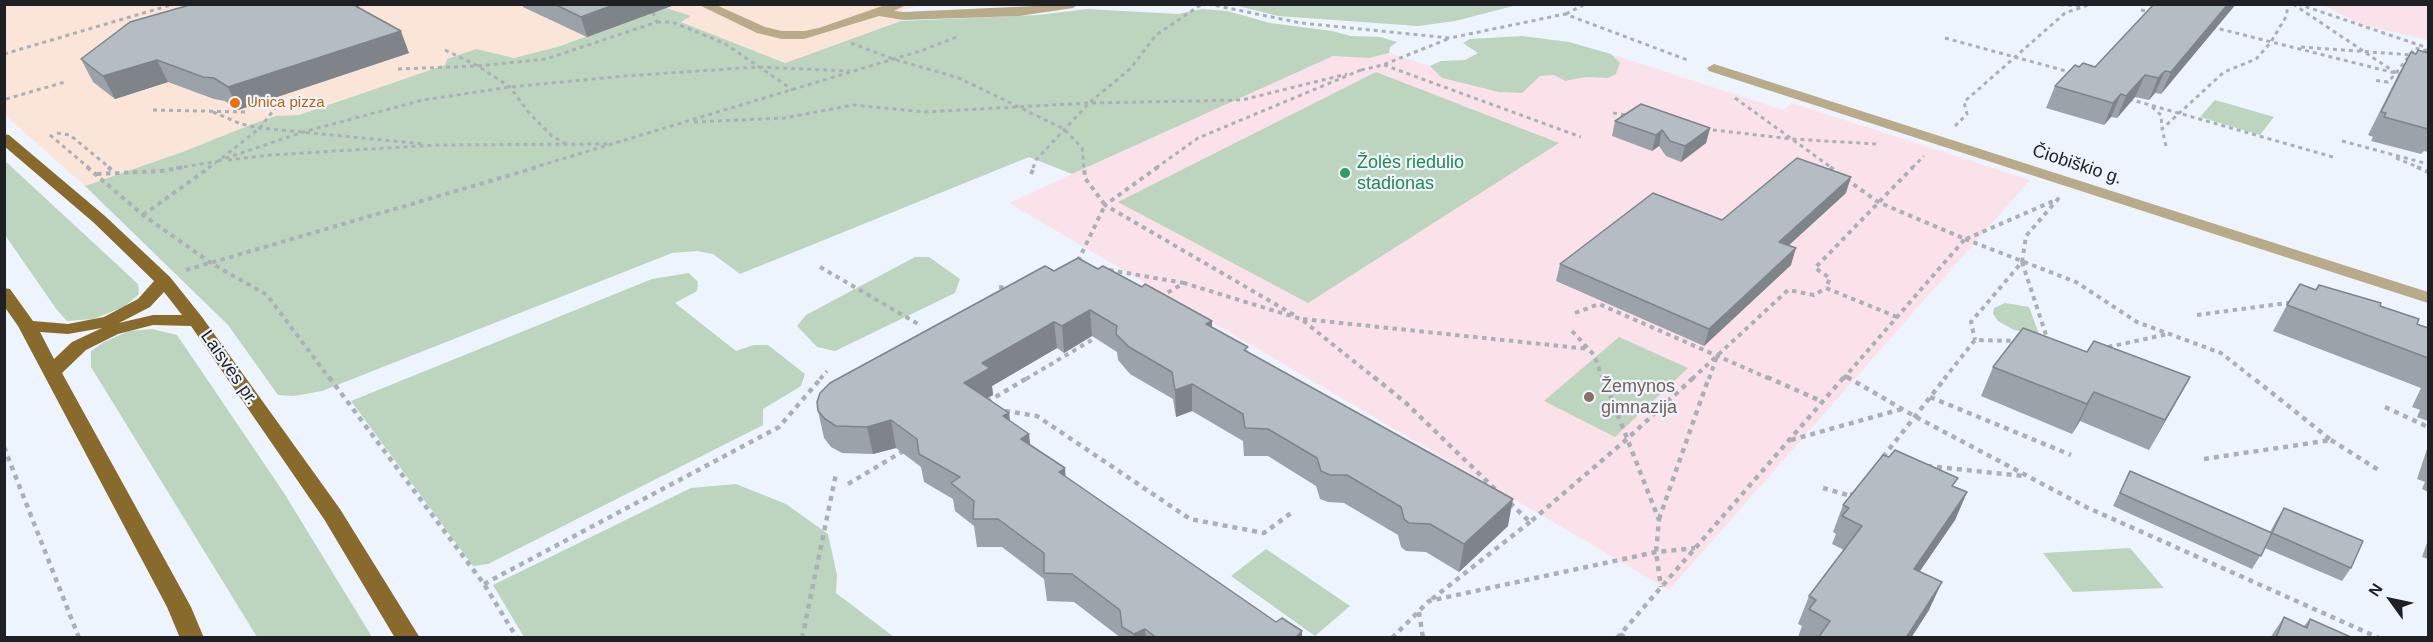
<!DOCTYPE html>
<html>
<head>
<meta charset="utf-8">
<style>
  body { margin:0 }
  #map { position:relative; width:2433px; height:642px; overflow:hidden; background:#edf4fd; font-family:Helvetica,sans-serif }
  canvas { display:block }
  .frame { position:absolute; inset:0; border:6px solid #1e2024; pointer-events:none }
  .north { position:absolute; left:2361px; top:570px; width:60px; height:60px; -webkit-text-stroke:4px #edf4fd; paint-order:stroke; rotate:303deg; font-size:16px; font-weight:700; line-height:24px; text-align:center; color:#1e2024 }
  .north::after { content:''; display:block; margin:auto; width:21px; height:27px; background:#1e2024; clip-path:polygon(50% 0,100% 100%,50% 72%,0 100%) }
</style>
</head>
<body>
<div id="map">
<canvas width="2433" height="642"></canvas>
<div class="frame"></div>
<div class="north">N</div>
</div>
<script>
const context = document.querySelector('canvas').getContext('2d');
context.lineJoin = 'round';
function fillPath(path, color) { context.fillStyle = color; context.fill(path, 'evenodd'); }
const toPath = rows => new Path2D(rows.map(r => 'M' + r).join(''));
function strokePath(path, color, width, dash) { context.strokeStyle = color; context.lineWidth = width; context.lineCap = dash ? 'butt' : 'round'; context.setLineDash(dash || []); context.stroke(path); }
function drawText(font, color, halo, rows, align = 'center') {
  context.font = font + ' Helvetica,sans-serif'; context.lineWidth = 4.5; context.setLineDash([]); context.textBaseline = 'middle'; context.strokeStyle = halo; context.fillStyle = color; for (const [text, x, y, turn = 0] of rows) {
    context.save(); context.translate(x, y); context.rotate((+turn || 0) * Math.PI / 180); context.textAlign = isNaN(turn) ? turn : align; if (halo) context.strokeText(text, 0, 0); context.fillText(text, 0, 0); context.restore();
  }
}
const commercial = toPath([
  [5,5,918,5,903,10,901,21,785,63,680,21,690,16,666,8,557,47,514,58,476,49,447,59,445,65,299,115,276,116,255,123,185,151,85,186,5,115]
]);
const education = toPath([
  [2323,5,2428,5,2428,40,2362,25],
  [1389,53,1430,66,1442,78,1499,92,1540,76,1554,75,1565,81,1586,77,1608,78,1616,74,1620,64,1611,54,1783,110,1792,103,2030,180,1669,590,1009,203,1333,55,1369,58]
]);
const green = toPath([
  [1234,5,1517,4,1517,5,1455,21,1418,26,1278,16],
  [666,8,691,16,681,22,785,63,901,21,1038,15,1087,9,1178,14,1202,9,1227,11,1270,23,1332,31,1351,36,1380,37,1397,42,1390,47,1389,53,1369,58,1333,56,1072,174,1029,157,740,274,713,254,697,251,672,253,322,391,294,396,278,395,228,325,85,186,185,151,255,123,276,116,299,115,445,65,447,59,476,49,514,58,557,47],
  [1522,36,1569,42,1611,54,1620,63,1616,74,1608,78,1586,77,1565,81,1554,75,1540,76,1522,93,1499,92,1442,78,1430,66,1441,61,1465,60,1478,53,1463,43,1470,39],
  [1376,72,1559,143,1308,303,1118,202],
  [2215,100,2274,117,2260,135,2200,117],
  [4,160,138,284,139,294,124,307,93,319,67,321,57,310,5,235],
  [915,257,929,257,960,279,955,293,835,351,817,347,797,326,806,315],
  [689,273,698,282,697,291,675,303,736,351,754,345,768,345,805,374,801,386,763,409,763,425,488,564,473,566,351,401,652,279],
  [2005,303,2029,307,2039,334,2014,330,1998,321,1993,314,1994,308],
  [152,329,177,335,284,493,372,637,257,637,91,367,91,351,104,342,129,331],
  [1619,337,1688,368,1615,437,1544,401],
  [736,484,786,504,828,534,837,575,836,593,894,637,524,637,493,585,691,488],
  [2130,548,2164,588,2073,592,2043,553],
  [1266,549,1350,606,1315,636,1231,576]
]);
const pathFar2 = toPath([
  [1208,4,1301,23,1450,38,1565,14,1690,61],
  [2044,4,2085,6],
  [2293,4,2396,73,2388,82,2373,80],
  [2298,4,2428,48],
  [2141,10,2151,12],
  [1566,14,1585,4],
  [657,22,672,22,724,43,793,90],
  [2212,27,2403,75],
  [1945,38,2066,71],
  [851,43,893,59,959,78,1064,129,1082,148,1084,168],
  [2301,47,2413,55],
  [445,50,478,66,510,87,529,113,552,136,566,144],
  [4,54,174,4],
  [1384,65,1581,137],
  [398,69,478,66,546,59,657,22,652,10],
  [1361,70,1383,65,1450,38],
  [2396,73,2415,48,2428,51],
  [1735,98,1832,168],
  [6,99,65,82],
  [2129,99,2333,157],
  [2152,107,2161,115,2162,128],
  [153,110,246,112],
  [213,112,241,124,260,128,424,144],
  [1613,113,1626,115],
  [694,122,785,118,853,105,925,112,1089,103,1242,100,1347,74],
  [1955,126,1967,114,1964,102,2065,13,2091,4],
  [1705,129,1792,139,1876,144],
  [57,133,70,135,110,168],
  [50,135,89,168],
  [2342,141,2428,164],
  [2166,146,2162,129,2224,72,2256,59,2271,42,2287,15,2287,4],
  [222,158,260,128,275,108],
  [2396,158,2420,168],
  [228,160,270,155,436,145,609,144],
  [218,161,303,132,423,100,510,87,624,76,759,67,850,71],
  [176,168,220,161],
  [208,168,216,163],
  [532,168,920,51,957,37],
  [1033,168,1036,160,1089,103,1131,68,1156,35,1202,4],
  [1156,168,1198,138,1361,70],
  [1912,168,1924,156]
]);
const pathFar1 = toPath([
  [87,167,143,215,211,263,267,295,330,379],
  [108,167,114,172],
  [1158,167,1105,205,1294,315],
  [1830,167,1838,173],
  [2417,167,2428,172],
  [97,174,161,171,185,167],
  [1031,174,1034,167],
  [143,215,210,167],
  [1965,239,2076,282,2137,322,2221,353,2254,379],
  [1966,239,2058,199,2026,236,2022,262,1971,322,1975,340],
  [1078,261,1105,205,1085,178,1084,167],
  [2022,262,2048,341],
  [820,267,920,325],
  [186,270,538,167],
  [1109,270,1184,283],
  [999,287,1010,288],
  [1160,297,1184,283,1301,319,1376,379],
  [1575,313,1599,304,1770,379],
  [2197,315,2294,302],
  [1897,317,1826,288,1830,278,1815,268,1913,167],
  [1303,319,1589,349],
  [1572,331,1594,355,1603,379],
  [2108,347,2168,334],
  [1845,376,1850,379],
  [820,379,827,371],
  [1026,379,1095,338],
  [1692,379,1788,290,1814,295,1826,288],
  [1709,379,1717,356],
  [1843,379,1965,239,1878,202,1846,179],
  [1944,379,1975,340,2016,341]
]);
const path = toPath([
  [329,377,484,584,517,638],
  [1374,377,1406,403,1498,492],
  [1603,377,1659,520,1656,552,1661,587],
  [1767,377,1823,402],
  [1847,377,1916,417,2086,507,2379,638],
  [1930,397,2071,455],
  [987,402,1029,377],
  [2385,407,2428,427],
  [1005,411,1037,416,1190,519,1264,533,1291,513],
  [1791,440,1902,409],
  [2331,440,2380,471],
  [4,447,79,638],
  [1883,457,1946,377],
  [2204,459,2331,440,2252,377],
  [1927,466,2024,476],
  [848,484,905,450],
  [1823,488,1851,496,1853,493],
  [1510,503,1530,522,1627,439,1694,377],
  [1659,519,1709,377],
  [484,584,779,427,822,377],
  [1432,599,1530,522],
  [1419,612,1423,638],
  [1620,634,1626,638],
  [802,638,836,474],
  [1392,638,1429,601,1656,552,1695,548],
  [1617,638,1844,377]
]);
const minor = toPath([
  [697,4,714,4,765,27,782,31,804,31,819,28,888,4,908,4,894,11,903,12,1079,4,1073,8,1019,16,903,20,879,16,804,39,782,39,757,33,697,4],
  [1714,64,2428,292,2428,303,1709,71,1707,68,1714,64]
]);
const major = toPath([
  [4,134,9,135,105,216,170,277,202,317,340,509,420,638,395,638,324,519,191,326,153,325,118,334,86,350,62,373,191,607,204,638,180,638,167,607,18,326,4,306,4,288,10,289,33,321,68,324,104,317,138,299,154,281,93,222,4,146,4,134],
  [164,292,182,315,153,315,119,323,150,307,164,292],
  [102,328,72,342,54,359,40,332,68,334,102,328]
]);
const wall = toPath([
  [181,4,358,4,360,9,409,53,238,110,225,101,214,99,168,82,115,99,93,82,81,59,185,7],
  [522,4,677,4,587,37,523,7],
  [2236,4,2161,94,2155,93,2149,100,2135,97,2117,118,2111,117,2104,125,2046,108,2055,86,2079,67,2095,67],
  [2411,52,2416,54,2428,53,2428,152,2424,151,2421,154,2371,141,2373,137,2368,135,2398,75],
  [1615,121,1710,128,1706,143,1681,162,1666,156,1659,146,1652,151,1612,136],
  [1846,193,1788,245,1791,265,1704,346,1556,281,1560,264,1722,220],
  [1098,269,1212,327,1508,526,1459,572,1426,552,1406,551,1401,547,1398,535,1344,503,1328,502,1320,499,1316,486,1268,456,1244,456,1243,441,1192,411,1176,417,1173,399,1130,374,1118,360,1117,352,1092,336,1064,353,1057,348,992,386,993,395,987,398,1009,413,1010,421,1030,445,1065,477,1276,622,1302,638,1121,638,1074,602,1047,601,1044,579,1002,547,977,547,974,526,955,511,953,499,924,482,921,467,896,448,873,454,842,453,831,447,824,438,818,411,1054,271],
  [2316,290,2380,306,2417,324,2428,328,2428,421,2417,417,2420,410,2412,407,2421,388,2273,331,2287,305],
  [2087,352,2190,377,2149,450,2080,421,2072,434,1981,396,1993,367],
  [2428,446,2428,492,2422,489,2425,482,2417,479],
  [2130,471,2270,532,2276,521,2284,508,2351,568,2342,581,2265,548,2252,569,2113,506],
  [1954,486,1967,492,1955,520,1920,571,1929,610,1911,638,1798,637,1802,626,1798,624,1809,596,1844,550,1832,544,1836,534,1833,532,1843,505],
  [2428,540,2428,559,2422,557],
  [2284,617,2304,626,2310,619,2353,638,2270,638]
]);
const shadedWall = toPath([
  [616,4,677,4,587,37,581,17],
  [2228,4,2236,4,2161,94,2171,72],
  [401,31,409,53,238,110,228,87],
  [157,60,168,82,115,99,103,76],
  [2165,71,2155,93,2149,100,2158,78],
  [2145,75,2135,97,2117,118,2126,96],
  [2121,94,2111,117,2104,125,2113,103],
  [1710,128,1706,143,1681,162,1685,146],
  [1662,130,1659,146,1652,151,1656,135],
  [1851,177,1846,193,1774,259,1779,242],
  [1796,248,1791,265,1704,346,1709,329],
  [1090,310,1092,336,1064,353,1062,326],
  [1212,321,1212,347,1206,324],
  [1054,322,1057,348,992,386,993,395,968,410,964,383,982,363],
  [2190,377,2174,406,2149,450,2165,420],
  [1192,384,1192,411,1176,417,1175,390],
  [2094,392,2080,421,2072,434,2087,404],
  [1009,413,1012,440,1003,416],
  [891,420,896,448,873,454,867,427],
  [1029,434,1032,461,1021,439],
  [1065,468,1067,496,1059,472],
  [1967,492,1955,520,1902,597,1914,569],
  [1513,499,1508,526,1459,572,1464,544],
  [1942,582,1929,610,1911,638,1906,638],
  [1145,629,1146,638,1134,638,1134,634],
  [1302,631,1302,638,1296,638,1296,637]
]);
const building = toPath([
  [193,4,352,4,401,31,228,87,214,78,203,77,157,60,103,76,81,59,130,22,193,4],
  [554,4,616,4,581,17,554,4],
  [2154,4,2228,4,2171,72,2165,71,2158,78,2145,75,2126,96,2121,94,2113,103,2055,86,2075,65,2079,67,2083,63,2095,67,2154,4],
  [2418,50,2428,53,2428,129,2384,117,2386,113,2381,112,2411,52,2416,54,2418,50],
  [1641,104,1710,128,1685,146,1670,141,1662,130,1656,135,1615,121,1641,104],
  [1797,158,1851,177,1779,242,1796,248,1709,329,1560,264,1653,193,1722,220,1797,158],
  [1078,258,1098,269,1103,266,1142,287,1145,284,1212,321,1206,324,1248,347,1244,350,1513,499,1464,544,1430,524,1409,523,1404,519,1401,507,1347,475,1330,475,1321,471,1317,458,1268,429,1245,428,1243,414,1192,384,1175,390,1172,372,1129,347,1116,334,1117,326,1090,310,1062,326,1054,322,982,363,990,368,964,383,1009,413,1003,416,1029,434,1021,439,1065,468,1059,472,1276,622,1282,618,1302,631,1296,637,1298,638,1157,638,1145,629,1134,634,1122,627,1120,610,1072,574,1044,573,1044,553,998,519,973,519,974,501,951,483,960,477,919,454,917,439,891,420,867,427,836,426,825,419,818,411,817,402,820,393,830,383,1045,266,1054,271,1078,258],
  [2300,284,2316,290,2319,285,2381,303,2380,306,2419,319,2417,324,2428,328,2428,358,2287,305,2300,284],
  [2023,328,2087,352,2094,341,2190,377,2165,420,2094,392,2087,404,1993,367,2023,328],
  [1895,450,1958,478,1952,486,1967,492,1914,569,1942,582,1906,638,1818,638,1830,621,1809,609,1816,600,1809,596,1862,526,1842,516,1849,508,1843,505,1883,455,1889,457,1895,450],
  [2130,471,2272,533,2261,556,2120,493,2130,471],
  [2284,508,2363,541,2351,568,2272,533,2284,508],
  [2284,617,2307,628,2310,619,2353,638,2276,638,2284,617]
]);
const markers = [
  [235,103,6,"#e8710a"],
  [1345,173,6,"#2e9e5b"],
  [1589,397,6,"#8d6e63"]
];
const farFoodnames = [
  ["Unica pizza",247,103]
];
const leisureNames = [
  ["Žolės riedulio",1357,163],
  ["stadionas",1357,184]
];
const streetNames = [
  ["Čiobiškio g.",2077,165,18],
  ["Laisvės pr.",229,368,55]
];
const educationNames = [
  ["Žemynos",1601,387],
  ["gimnazija",1601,408]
];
fillPath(commercial, '#fbe4d8');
fillPath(education, '#fbe2ea');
fillPath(green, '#bdd4be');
strokePath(pathFar2, '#abb0b7', 3, [4, 4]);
strokePath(pathFar1, '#abb0b7', 4, [4.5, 4.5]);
strokePath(path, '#abb0b7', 4.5, [5, 5]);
fillPath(minor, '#b9aa8a');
fillPath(major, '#886b2c');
fillPath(wall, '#9ba2a9');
fillPath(shadedWall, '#7e8489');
fillPath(building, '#b4bcc4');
strokePath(building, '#7e8489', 1.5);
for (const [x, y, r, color] of markers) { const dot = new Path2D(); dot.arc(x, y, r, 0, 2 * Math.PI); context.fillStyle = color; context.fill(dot); strokePath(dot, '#edf4fd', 2); }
drawText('15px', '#c56008', '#edf4fd', farFoodnames, 'left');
drawText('18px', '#27864d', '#edf4fd', leisureNames, 'left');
drawText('18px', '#1e2024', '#edf4fd', streetNames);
drawText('18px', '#785e54', '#edf4fd', educationNames, 'left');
</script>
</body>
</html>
